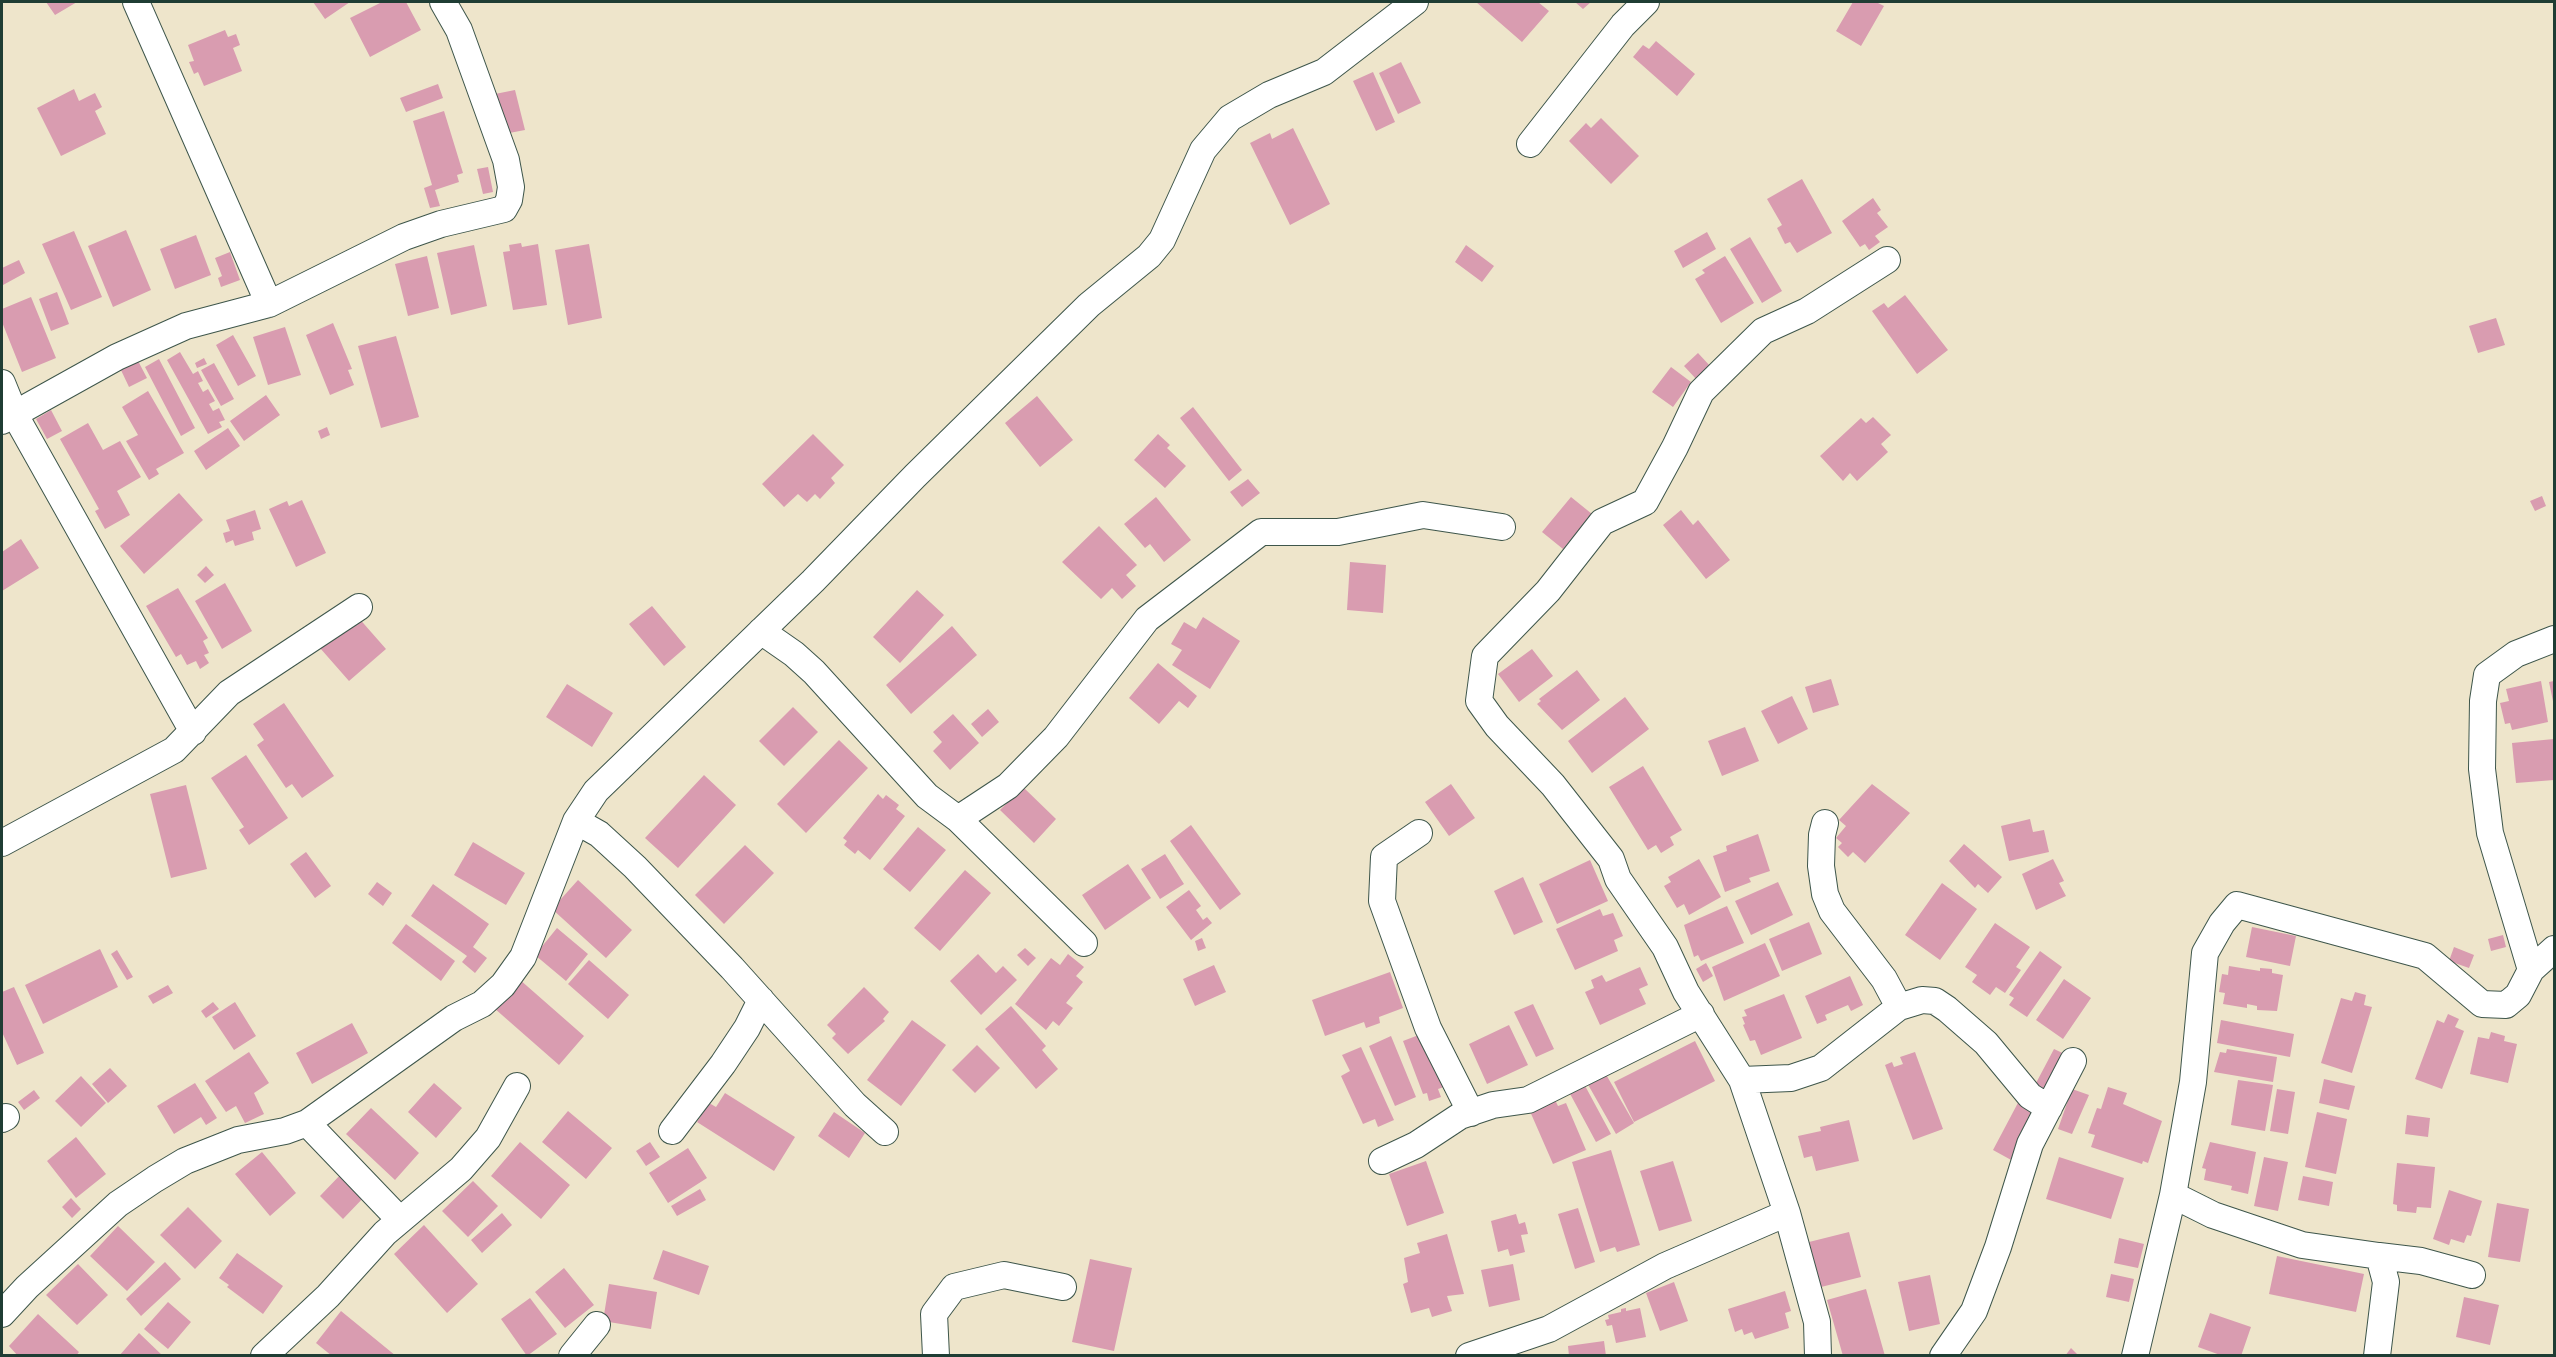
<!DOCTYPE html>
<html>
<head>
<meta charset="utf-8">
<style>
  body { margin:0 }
  #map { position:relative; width:2556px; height:1357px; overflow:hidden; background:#eee5cb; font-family:Dekko,sans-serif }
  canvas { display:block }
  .frame { position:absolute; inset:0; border:3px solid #1f3d34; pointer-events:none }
</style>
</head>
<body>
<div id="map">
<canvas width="2556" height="1357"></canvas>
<div class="frame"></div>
</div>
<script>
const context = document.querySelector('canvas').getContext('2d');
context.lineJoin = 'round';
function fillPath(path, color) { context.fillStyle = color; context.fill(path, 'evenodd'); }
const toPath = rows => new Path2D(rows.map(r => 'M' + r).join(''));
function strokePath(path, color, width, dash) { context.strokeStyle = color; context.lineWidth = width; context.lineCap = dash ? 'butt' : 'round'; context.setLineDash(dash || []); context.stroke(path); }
const building = toPath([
  [46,2,77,2,55,15],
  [313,2,350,2,325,19],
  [382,2,406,2,421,30,370,57,350,18],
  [1476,2,1538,2,1549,11,1522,42],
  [1575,2,1591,2,1583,9],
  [1853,2,1876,2,1884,6,1861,46,1836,31],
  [225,30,228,37,236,34,240,45,233,48,242,71,204,86,198,72,194,74,189,62,194,61,188,45],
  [1656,41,1695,74,1677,96,1633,57,1643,45,1649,49],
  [1401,62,1421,103,1398,114,1379,73],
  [1373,72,1395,122,1376,131,1353,81],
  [438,84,443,98,406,112,400,98],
  [74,89,79,101,95,93,102,107,95,111,106,134,61,156,37,108],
  [515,90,525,130,504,134,495,94],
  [444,111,463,173,457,175,459,182,435,190,440,206,430,208,424,188,432,185,413,121],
  [1601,118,1639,156,1611,184,1569,141,1586,123,1591,128],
  [1293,128,1330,204,1290,225,1250,143,1270,133,1272,139],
  [488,167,493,192,483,194,477,169],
  [1802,179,1832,233,1797,253,1790,242,1785,244,1777,228,1782,225,1767,199],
  [1873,198,1881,210,1877,213,1888,227,1875,236,1880,242,1869,250,1865,244,1860,247,1842,221],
  [126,230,151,290,113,307,88,246],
  [74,231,102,297,71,310,42,244],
  [1707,232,1716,249,1683,268,1674,251],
  [196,235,211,275,175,289,160,249],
  [1750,237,1782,291,1762,303,1730,249],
  [521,243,522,247,538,244,547,305,513,310,503,252,510,251,509,245],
  [589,244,602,318,568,325,555,250],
  [474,245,487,306,451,315,437,253],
  [1466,245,1494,266,1482,282,1455,262],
  [230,252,240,280,221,287,218,278,222,276,215,258],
  [427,256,439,308,408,316,395,264],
  [1725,256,1754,303,1721,323,1695,279,1705,273,1702,270],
  [19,260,25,273,3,285,2,268],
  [57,292,69,324,51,331,39,299],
  [1905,295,1948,350,1917,374,1872,311,1884,303,1888,308],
  [31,297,56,358,22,372,2,322,2,309],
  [2496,318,2505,345,2478,353,2469,326],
  [333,323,352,369,348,370,354,385,330,395,306,335],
  [285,327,301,375,268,385,253,337],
  [233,335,256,376,238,386,216,345],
  [396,336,419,417,381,428,358,346],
  [180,352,193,374,198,371,203,381,198,383,203,392,208,389,215,401,209,404,213,411,219,408,225,420,219,422,222,427,208,434,167,360],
  [1698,353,1711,367,1697,380,1684,366],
  [204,358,207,364,197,368,195,363],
  [137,359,147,378,129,387,120,368],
  [159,359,195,428,181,436,145,367],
  [214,363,234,399,221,406,201,370],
  [1671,367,1691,382,1673,407,1652,392],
  [148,391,184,453,156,469,159,474,149,480,126,441,138,435,122,407],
  [266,395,280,415,244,441,230,421],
  [1037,396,1073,440,1040,467,1005,423],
  [1193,407,1242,470,1229,481,1180,418],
  [51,410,62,431,47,439,36,419],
  [1873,417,1891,435,1881,444,1888,452,1857,481,1850,473,1843,481,1820,456,1861,418,1866,423],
  [88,423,103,450,120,441,141,477,117,491,130,515,105,529,95,511,99,509,60,439],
  [327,427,330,435,321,439,318,431],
  [228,428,240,446,206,470,194,451],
  [813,434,844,465,831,478,835,483,820,499,815,494,807,502,798,494,784,507,762,484],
  [1158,434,1170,445,1167,448,1186,466,1165,488,1134,460],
  [1248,479,1260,493,1242,507,1230,492],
  [179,493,203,520,144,574,120,546],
  [2542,496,2546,506,2535,511,2530,501],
  [1156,497,1191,540,1164,562,1150,544,1145,548,1124,524],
  [1571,497,1592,514,1563,549,1542,532],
  [302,500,326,553,296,567,269,509,287,501,289,506],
  [255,510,261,529,252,532,254,540,235,546,233,540,226,543,223,533,230,531,226,520],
  [1681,510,1693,525,1698,520,1730,560,1706,579,1663,525],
  [1099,526,1137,565,1126,575,1136,586,1122,599,1112,588,1101,599,1062,562],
  [21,539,39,568,2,591,2,552],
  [1350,562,1386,565,1383,613,1347,610],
  [206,566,214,575,205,583,197,575],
  [225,583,252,631,222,649,195,601],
  [178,588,208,638,203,641,209,653,204,655,209,663,200,669,196,661,187,665,181,654,176,657,146,606],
  [917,590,944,615,900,663,873,637],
  [652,606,686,647,664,666,629,624],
  [357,616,386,649,349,681,320,648],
  [1203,617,1240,641,1210,689,1172,665,1182,650,1171,644,1184,622,1196,629],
  [952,626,977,655,911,714,886,685],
  [1532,649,1553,676,1519,702,1498,674],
  [1158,663,1197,696,1188,708,1179,701,1159,724,1129,698],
  [1577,670,1600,700,1562,730,1537,704,1541,701,1539,699],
  [1831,679,1839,705,1813,713,1805,687],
  [2541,681,2548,722,2512,730,2510,723,2505,724,2500,703,2509,701,2506,689],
  [2554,681,2554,706,2549,682],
  [567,684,613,713,592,747,546,717],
  [1792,696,1808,729,1778,744,1761,711],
  [1625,697,1649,729,1592,773,1568,741],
  [284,703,334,776,302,798,292,784,286,788,257,745,264,740,253,724],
  [793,707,818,732,784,766,759,741],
  [988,709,999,722,982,737,971,724],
  [953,714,979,743,950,770,933,751,942,742,933,732],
  [1745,727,1759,761,1722,776,1708,741],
  [2554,739,2554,780,2516,783,2512,743],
  [839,740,868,768,806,833,777,804],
  [246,755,288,818,249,845,239,830,244,827,211,778],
  [1643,766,1682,830,1670,837,1674,845,1661,853,1656,845,1648,850,1609,787],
  [704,775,736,805,678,868,645,838],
  [1451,784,1475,818,1449,836,1425,802],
  [1872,784,1910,813,1865,863,1853,852,1848,857,1838,847,1842,843,1836,838,1846,826,1839,820],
  [186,785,207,869,171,878,150,794],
  [1023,787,1056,819,1034,843,1000,810],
  [878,794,883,799,886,795,899,805,896,809,905,816,870,860,858,850,855,854,844,845,847,841,843,838],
  [2030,819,2033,832,2044,830,2049,852,2009,861,2001,826],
  [1191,825,1241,894,1220,910,1170,841],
  [918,827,946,850,910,892,883,869],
  [1758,834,1770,871,1749,878,1751,882,1725,892,1713,856,1727,851,1726,846],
  [473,842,525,873,506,905,454,875],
  [1964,844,2002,877,1988,893,1978,884,1975,888,1949,861],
  [745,845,774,873,724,924,695,895],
  [306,852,331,886,315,898,290,864],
  [1165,854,1184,884,1160,899,1141,869],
  [1699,859,1721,897,1689,915,1684,904,1677,908,1664,886,1671,882,1668,877],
  [2053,859,2064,881,2059,883,2066,896,2036,910,2022,874],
  [1590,860,1608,901,1557,924,1539,884],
  [1128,864,1151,898,1105,930,1082,895],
  [965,870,991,893,940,951,914,928],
  [1523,877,1543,922,1514,935,1494,891],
  [578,880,632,930,606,958,552,909],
  [377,882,392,893,383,906,368,894],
  [1778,882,1793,915,1751,935,1735,901],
  [1942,883,1977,909,1940,960,1905,935],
  [433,884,489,924,473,947,487,958,475,973,462,962,467,956,411,916],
  [1189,890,1201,906,1196,910,1203,920,1207,917,1212,923,1191,940,1166,907],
  [1727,906,1744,943,1701,961,1698,955,1694,957,1684,925],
  [1600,909,1603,916,1613,913,1623,936,1614,940,1618,951,1575,970,1556,929],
  [1809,922,1822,954,1782,971,1769,939],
  [1995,923,2030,947,2016,967,2021,970,2005,993,1996,987,1990,995,1972,982,1977,975,1965,967],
  [406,924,455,961,441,981,392,943],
  [2252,927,2296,936,2290,966,2246,957],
  [557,928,588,954,566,981,535,955],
  [2503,935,2506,947,2491,951,2488,939],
  [1202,938,1206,948,1198,951,1195,941],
  [1765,943,1780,976,1724,1001,1712,967],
  [2454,947,2474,955,2469,968,2449,961],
  [1025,948,1036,958,1028,966,1017,955],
  [100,949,118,987,43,1024,25,985],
  [117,950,133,977,127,980,111,954],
  [2040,951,2062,967,2027,1017,2009,1005,2014,998,2009,995],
  [978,954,996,973,1003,966,1017,980,981,1015,950,981],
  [1068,954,1084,967,1076,976,1083,982,1066,1003,1073,1008,1059,1026,1053,1021,1046,1030,1015,1004,1051,958,1060,965],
  [589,960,629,995,608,1019,568,984],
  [1706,963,1713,976,1703,982,1696,969],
  [1214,965,1226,992,1195,1006,1183,979],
  [2229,966,2260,971,2260,968,2272,969,2272,973,2283,975,2277,1011,2257,1010,2257,1006,2247,1004,2247,1008,2223,1004,2225,993,2219,992,2222,974,2228,975],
  [1640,967,1648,985,1639,989,1646,1004,1600,1025,1585,992,1594,988,1591,980,1602,975,1606,982],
  [1390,972,1403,1008,1379,1017,1380,1023,1366,1028,1364,1022,1325,1036,1312,1000],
  [1850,976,1863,1005,1851,1011,1848,1005,1825,1015,1827,1020,1817,1024,1805,996],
  [519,979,584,1036,559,1065,494,1008],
  [2064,979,2091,998,2063,1039,2036,1020],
  [168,985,173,993,153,1004,148,996],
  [14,987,44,1053,17,1065,2,1032,2,992],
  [864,987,889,1012,883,1019,885,1021,848,1054,832,1038,836,1034,827,1025],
  [2355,992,2366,995,2364,1005,2372,1007,2352,1073,2321,1063,2341,998,2352,1001],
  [1784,994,1802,1038,1761,1055,1755,1040,1750,1041,1743,1025,1745,1024,1742,1017,1747,1016,1744,1010],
  [213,1002,219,1009,206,1018,201,1011],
  [235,1002,256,1036,234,1050,212,1017],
  [1533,1004,1554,1049,1536,1057,1514,1012],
  [1011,1006,1046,1046,1042,1050,1058,1069,1036,1089,985,1029],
  [2448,1014,2459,1019,2455,1027,2464,1031,2442,1089,2415,1079,2437,1020,2444,1023],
  [912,1020,946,1045,901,1106,867,1080],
  [2221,1020,2294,1034,2290,1057,2217,1043],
  [352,1023,368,1053,312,1084,296,1053],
  [1509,1025,1528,1065,1487,1084,1469,1044],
  [2491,1032,2505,1036,2504,1041,2517,1044,2508,1083,2470,1074,2478,1037,2489,1039],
  [1424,1033,1444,1087,1438,1089,1441,1097,1429,1101,1427,1093,1423,1094,1403,1041],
  [1391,1036,1416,1097,1395,1106,1369,1046],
  [1695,1041,1715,1081,1634,1122,1614,1082],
  [977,1045,1000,1068,975,1093,952,1070],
  [1361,1047,1394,1120,1378,1127,1375,1119,1363,1124,1341,1076,1350,1071,1342,1055],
  [2054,1049,2071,1057,2051,1094,2035,1085],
  [2227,1049,2277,1057,2273,1082,2214,1072,2220,1052,2226,1053],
  [249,1052,269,1083,254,1093,264,1114,245,1123,236,1106,226,1112,205,1081],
  [1915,1052,1943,1129,1913,1140,1885,1065,1892,1062,1894,1067,1903,1064,1900,1057],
  [110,1068,127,1086,108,1103,92,1084],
  [1604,1071,1634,1123,1616,1134,1586,1081],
  [81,1076,106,1103,81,1127,55,1101],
  [2324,1079,2355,1086,2349,1110,2319,1103],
  [2238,1080,2273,1085,2265,1131,2231,1125],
  [1583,1082,1611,1134,1596,1142,1568,1090],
  [195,1083,217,1118,206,1125,201,1117,174,1134,157,1106],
  [434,1083,462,1108,436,1138,408,1112],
  [2108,1087,2127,1093,2123,1104,2162,1121,2148,1163,2143,1161,2142,1164,2091,1147,2095,1135,2088,1133,2097,1108,2101,1109],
  [2072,1089,2089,1095,2072,1134,2058,1129],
  [2277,1089,2295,1092,2288,1134,2270,1131],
  [34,1090,40,1098,24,1110,18,1102],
  [725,1093,795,1137,774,1171,697,1122,709,1103,716,1107],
  [1554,1098,1558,1106,1566,1103,1586,1150,1553,1164,1529,1109],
  [2020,1099,2040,1110,2013,1161,1993,1150],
  [371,1108,419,1153,395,1180,346,1134],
  [568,1111,612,1148,586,1179,542,1142],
  [834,1112,865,1133,849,1158,818,1136],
  [2317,1112,2347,1119,2336,1174,2305,1167],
  [2407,1115,2430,1118,2428,1137,2405,1134],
  [1849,1120,1859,1161,1816,1171,1812,1156,1804,1158,1798,1136,1821,1131,1820,1127],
  [76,1137,106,1174,76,1198,47,1161],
  [520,1142,570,1185,541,1219,491,1176],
  [650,1142,660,1157,646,1166,636,1151],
  [2210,1142,2256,1152,2248,1194,2231,1190,2232,1186,2204,1180,2206,1169,2202,1168],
  [688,1148,707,1178,668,1203,649,1173],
  [1611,1150,1640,1245,1617,1252,1615,1247,1600,1252,1572,1162],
  [262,1152,296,1193,270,1216,235,1174],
  [2059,1157,2124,1178,2111,1219,2046,1199],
  [2264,1157,2288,1162,2278,1211,2254,1206],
  [1426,1161,1444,1213,1407,1226,1389,1174],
  [1673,1161,1692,1221,1659,1231,1640,1171],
  [2397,1163,2435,1167,2431,1208,2417,1207,2416,1213,2397,1211,2397,1205,2393,1204],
  [344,1171,367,1194,343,1219,320,1196],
  [2303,1176,2333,1182,2329,1206,2298,1200],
  [473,1181,498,1206,468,1237,442,1211],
  [700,1189,706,1200,677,1216,671,1206],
  [2449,1190,2482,1201,2471,1236,2467,1235,2464,1243,2451,1239,2449,1245,2433,1239],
  [71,1198,81,1209,72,1218,62,1207],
  [2497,1203,2529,1209,2520,1262,2488,1257],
  [188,1207,222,1241,195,1269,160,1235],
  [1578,1208,1595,1262,1575,1269,1558,1214],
  [502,1213,512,1225,482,1253,471,1240],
  [1516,1214,1519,1224,1525,1222,1528,1234,1521,1235,1525,1252,1510,1256,1508,1249,1498,1252,1491,1221],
  [424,1225,478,1284,447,1313,394,1254],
  [118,1226,155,1262,127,1291,90,1256],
  [1849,1232,1861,1277,1821,1287,1809,1242],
  [1447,1234,1464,1294,1447,1296,1452,1311,1432,1317,1429,1308,1411,1313,1403,1284,1408,1282,1404,1258,1420,1253,1417,1243],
  [2119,1238,2144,1244,2138,1268,2114,1263],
  [663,1250,709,1266,699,1295,653,1279],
  [237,1253,283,1286,263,1314,227,1287,229,1285,219,1278],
  [2277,1256,2364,1274,2356,1312,2269,1294],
  [1090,1259,1132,1268,1114,1351,1072,1342],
  [165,1262,181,1279,141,1316,126,1299],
  [78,1264,108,1295,77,1325,46,1295],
  [1513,1264,1520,1300,1489,1307,1481,1270],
  [564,1268,594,1305,565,1328,535,1292],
  [2111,1274,2134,1279,2129,1302,2106,1297],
  [1930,1275,1940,1324,1909,1331,1898,1282],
  [1674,1282,1688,1321,1660,1331,1646,1293],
  [609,1284,657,1292,651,1329,603,1321],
  [1866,1289,1885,1356,1843,1356,1827,1300],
  [1785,1291,1791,1311,1785,1313,1789,1328,1755,1339,1752,1332,1744,1335,1742,1329,1735,1332,1728,1309],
  [2464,1297,2499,1305,2490,1345,2456,1337],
  [530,1298,557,1334,527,1356,501,1319],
  [168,1302,191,1322,168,1349,144,1329],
  [1626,1308,1626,1311,1640,1308,1646,1337,1616,1343,1612,1325,1607,1326,1605,1320,1609,1319,1608,1315,1621,1312,1621,1309],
  [341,1311,396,1356,332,1356,316,1343],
  [2210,1313,2251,1327,2241,1356,2223,1356,2198,1347],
  [38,1314,79,1352,76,1356,18,1356,9,1346],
  [139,1333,163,1356,119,1356],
  [1604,1341,1606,1356,1569,1356,1568,1346],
  [2071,1348,2079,1356,2065,1356]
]);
const street = toPath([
  [136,2,269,304],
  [1530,144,1623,25,1646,2],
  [2,383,15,415,193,732],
  [2,421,117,357,186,326,269,304,404,237,441,224,504,209,509,200,511,187,506,160,459,30,443,2],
  [761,631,794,654,814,672,927,796,958,819,1084,943],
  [958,819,1008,786,1056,737,1147,619,1261,532,1338,532,1423,515,1502,527],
  [576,821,599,834,635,867,732,968,855,1105,885,1132],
  [1825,823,1822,835,1821,866,1825,894,1832,911,1884,979,1899,1007],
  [1419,833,1384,857,1382,901,1428,1028,1471,1113],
  [2,843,174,750,229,693,359,607],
  [2531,970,2554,949],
  [1742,1080,1791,1078,1821,1068,1899,1007,1922,1000,1935,1001,1947,1009,1986,1043,2030,1096,2049,1108],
  [2,1119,6,1117],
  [307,1123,400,1220],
  [672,1131,723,1064,747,1028,761,1000],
  [1382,1161,1416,1145,1460,1116,1493,1105,1528,1100,1701,1014],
  [2173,1195,2193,1082,2205,953,2222,923,2237,905,2425,956,2482,1004,2506,1005,2518,995,2531,970,2490,833,2482,769,2483,701,2487,675,2516,654,2554,639],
  [2379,1256,2421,1261,2472,1275],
  [2,1314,27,1287,118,1204,155,1179,185,1161,238,1140,285,1131,307,1123,454,1018,482,1004,503,985,523,957,576,821,596,791,813,581,915,476,1089,305,1149,256,1162,240,1203,150,1230,118,1269,95,1324,72,1415,2],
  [264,1356,328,1296,385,1233,461,1169,488,1138,517,1086],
  [572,1356,597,1325],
  [936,1356,934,1314,954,1287,1004,1275,1063,1287],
  [1469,1356,1549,1329,1665,1266,1787,1213],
  [1818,1356,1817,1322,1787,1213,1742,1080,1686,992,1665,947,1618,879,1611,859,1553,785,1497,726,1479,701,1485,656,1548,591,1602,522,1645,502,1675,447,1701,392,1763,331,1807,311,1887,260],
  [1943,1356,1974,1311,1998,1247,2030,1144,2073,1061],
  [2135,1356,2173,1195,2213,1215,2302,1245,2379,1256,2386,1282,2377,1356]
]);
fillPath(building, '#d99cb0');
strokePath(street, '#3e564b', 28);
strokePath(street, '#fff', 26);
</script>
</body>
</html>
